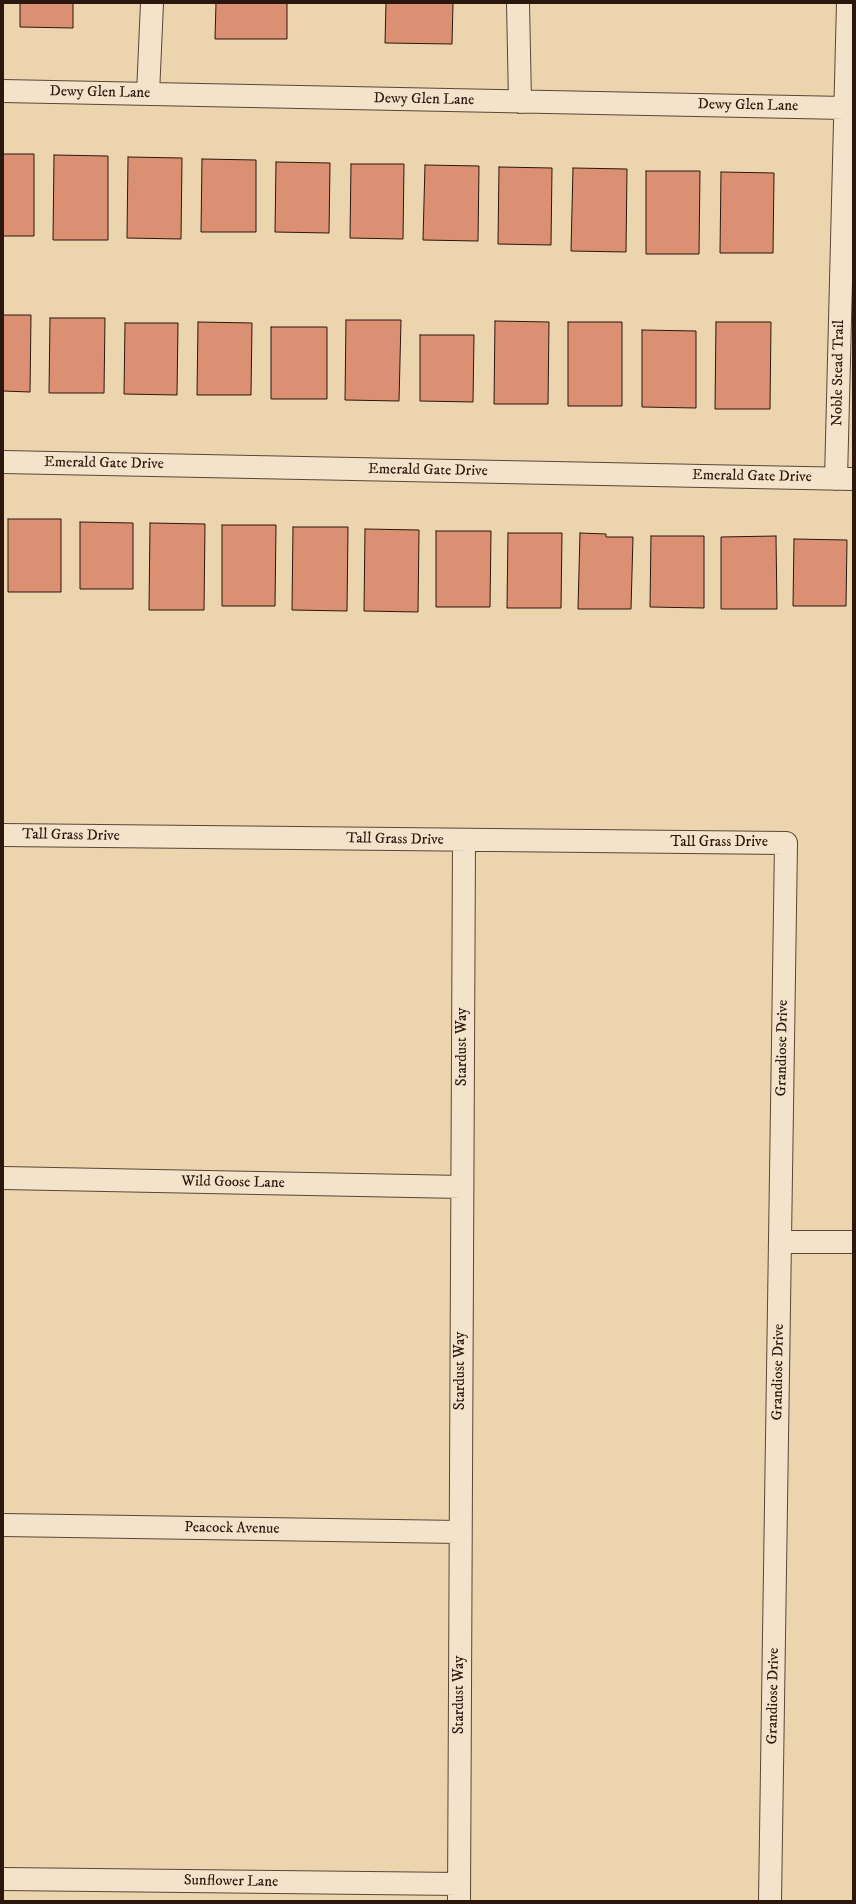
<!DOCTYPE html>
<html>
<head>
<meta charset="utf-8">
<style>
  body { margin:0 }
  #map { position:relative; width:856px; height:1904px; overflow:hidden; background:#ecd4ae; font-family:"IM FELL DW Pica",serif }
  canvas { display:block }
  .frame { position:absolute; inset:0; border:4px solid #2b170e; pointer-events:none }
</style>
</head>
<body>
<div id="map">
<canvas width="856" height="1904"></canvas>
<div class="frame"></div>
</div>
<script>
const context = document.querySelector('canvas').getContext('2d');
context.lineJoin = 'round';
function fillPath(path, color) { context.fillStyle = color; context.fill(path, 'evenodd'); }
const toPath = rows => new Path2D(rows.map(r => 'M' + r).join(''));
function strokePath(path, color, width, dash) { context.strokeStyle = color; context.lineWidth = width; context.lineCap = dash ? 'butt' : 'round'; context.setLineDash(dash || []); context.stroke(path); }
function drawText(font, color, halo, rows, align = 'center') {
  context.font = font + ' "IM FELL DW Pica",serif'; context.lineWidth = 3; context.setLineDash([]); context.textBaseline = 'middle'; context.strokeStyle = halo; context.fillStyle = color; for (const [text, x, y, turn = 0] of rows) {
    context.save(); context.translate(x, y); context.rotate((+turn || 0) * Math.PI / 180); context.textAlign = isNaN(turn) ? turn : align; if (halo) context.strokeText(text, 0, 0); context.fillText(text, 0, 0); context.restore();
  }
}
const building = toPath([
  [20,3,73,3,73,28,20,27,20,3],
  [216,3,287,3,287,39,215,39,216,3],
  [386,3,453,3,452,44,385,43,386,3],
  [3,154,34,154,34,236,3,236,3,154],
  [54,155,108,156,108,240,53,240,54,155],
  [128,157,182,158,181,239,127,238,128,157],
  [202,159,256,160,256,232,201,232,202,159],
  [276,162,330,163,329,233,275,232,276,162],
  [351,164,404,164,403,239,350,238,351,164],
  [425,165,479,166,478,241,423,240,425,165],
  [499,167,552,168,551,245,498,244,499,167],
  [573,168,627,169,626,252,571,251,573,168],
  [646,171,700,171,699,254,646,254,646,171],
  [721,172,774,173,773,253,720,253,721,172],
  [3,315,31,315,30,392,3,391,3,315],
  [50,318,105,318,104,393,49,393,50,318],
  [346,320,401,320,399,401,345,400,346,320],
  [495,321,549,322,548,404,494,404,495,321],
  [198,322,252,323,251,395,197,395,198,322],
  [568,322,622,322,622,406,568,406,568,322],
  [716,322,771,322,770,409,715,409,716,322],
  [125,323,178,323,177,395,124,394,125,323],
  [271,327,327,327,327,399,271,399,271,327],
  [642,330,696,331,696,408,642,407,642,330],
  [420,335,474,335,473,402,420,401,420,335],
  [8,519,61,519,61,592,8,592,8,519],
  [80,522,133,523,133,589,80,589,80,522],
  [150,523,205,524,204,610,149,610,150,523],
  [222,525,276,525,275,606,222,606,222,525],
  [293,527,348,527,347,611,292,610,293,527],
  [365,529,419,530,418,612,364,611,365,529],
  [436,531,491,531,490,607,436,607,436,531],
  [508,533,562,533,561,608,507,608,508,533],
  [580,533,606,534,606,537,633,537,631,609,578,609,580,533],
  [651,536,704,536,704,608,650,607,651,536],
  [776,536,777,609,721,609,721,537,776,536],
  [794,539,847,540,846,606,793,606,794,539]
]);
const minor = toPath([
  [518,3,520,102],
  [3,91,845,108],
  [148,94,152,3],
  [3,462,853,479],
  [836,479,848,3],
  [3,835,786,843,770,1901],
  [3,1178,462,1187],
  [781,1242,853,1242],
  [3,1525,460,1532],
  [3,1879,459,1884],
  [459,1901,464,841]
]);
const streetNames = [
  ["Dewy Glen Lane",100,93,1],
  ["Dewy Glen Lane",424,100,1],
  ["Dewy Glen Lane",748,106,1],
  ["Noble Stead Trail",839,373,-89],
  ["Emerald Gate Drive",104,464,1],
  ["Emerald Gate Drive",428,471,1],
  ["Emerald Gate Drive",752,477,1],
  ["Tall Grass Drive",71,836,1],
  ["Tall Grass Drive",395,840,1],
  ["Tall Grass Drive",719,843],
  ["Stardust Way",463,1047,-90],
  ["Grandiose Drive",783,1048,-89],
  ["Wild Goose Lane",233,1183,1],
  ["Stardust Way",461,1371,-90],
  ["Grandiose Drive",779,1372,-89],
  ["Peacock Avenue",232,1529,1],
  ["Stardust Way",460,1695,-90],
  ["Grandiose Drive",774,1696,-89],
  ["Sunflower Lane",231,1882,1]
];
fillPath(building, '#dc9073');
strokePath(building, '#2b170e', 1);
strokePath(minor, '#5b4636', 24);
strokePath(minor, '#f3e3ca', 22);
drawText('15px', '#2b170e', '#f3e3ca', streetNames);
</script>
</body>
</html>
